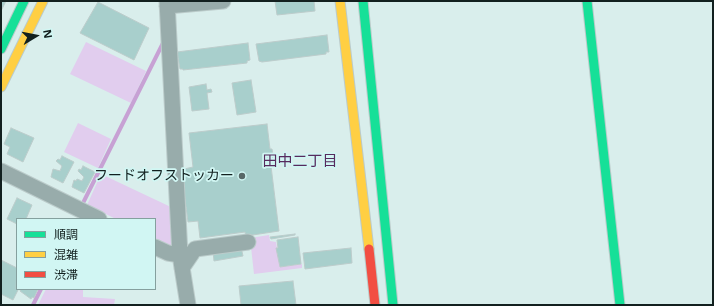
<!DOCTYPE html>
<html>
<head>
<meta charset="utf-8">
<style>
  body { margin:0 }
  #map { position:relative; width:714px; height:306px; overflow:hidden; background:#d9eeec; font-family:"Noto Sans","Noto Sans JP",sans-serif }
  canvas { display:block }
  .frame { position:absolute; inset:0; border:2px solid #12201f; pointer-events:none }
  .legend { position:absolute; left:16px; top:218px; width:140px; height:72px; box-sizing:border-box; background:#d1f6f3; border:1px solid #85a09e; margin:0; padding:5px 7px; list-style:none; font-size:12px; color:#12201f }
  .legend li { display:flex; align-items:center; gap:8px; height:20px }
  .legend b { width:20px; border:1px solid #85a09e }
  .north { position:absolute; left:16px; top:16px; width:40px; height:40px; -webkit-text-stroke:3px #d1f6f3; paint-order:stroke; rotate:80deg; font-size:11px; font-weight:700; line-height:16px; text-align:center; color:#12201f }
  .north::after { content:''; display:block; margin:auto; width:14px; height:18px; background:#12201f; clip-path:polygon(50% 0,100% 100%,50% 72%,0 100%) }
</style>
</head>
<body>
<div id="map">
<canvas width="714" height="306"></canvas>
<div class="frame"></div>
<ul class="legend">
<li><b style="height:5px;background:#16e098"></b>順調</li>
<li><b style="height:5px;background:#ffcf43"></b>混雑</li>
<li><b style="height:5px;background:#f24e42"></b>渋滞</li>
</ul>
<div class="north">N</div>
</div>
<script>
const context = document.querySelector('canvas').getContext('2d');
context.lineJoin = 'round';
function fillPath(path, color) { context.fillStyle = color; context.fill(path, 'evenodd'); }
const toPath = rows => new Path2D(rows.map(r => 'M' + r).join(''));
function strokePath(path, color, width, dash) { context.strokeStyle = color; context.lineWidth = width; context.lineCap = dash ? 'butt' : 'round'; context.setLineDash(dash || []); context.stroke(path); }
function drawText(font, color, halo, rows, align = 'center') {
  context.font = font + ' "Noto Sans","Noto Sans JP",sans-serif'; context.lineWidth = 3.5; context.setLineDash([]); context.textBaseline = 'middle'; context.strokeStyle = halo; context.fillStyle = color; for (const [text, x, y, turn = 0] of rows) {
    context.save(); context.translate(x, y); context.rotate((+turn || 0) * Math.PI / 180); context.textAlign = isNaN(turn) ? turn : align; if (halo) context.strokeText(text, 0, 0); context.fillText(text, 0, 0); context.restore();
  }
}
const green = toPath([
  [86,42,146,71,131,103,70,74],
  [78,123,111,139,98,168,64,152],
  [101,174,173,208,175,243,172,246,155,238,155,219,116,219,87,205],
  [269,235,270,241,276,242,280,267,302,264,302,268,254,274,250,238],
  [46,289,83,289,83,297,115,299,114,305,38,305]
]);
const stream = toPath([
  [83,203,163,43],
  [33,305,41,289]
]);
const building = toPath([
  [1,1,6,1,1,11,1,1],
  [275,1,314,1,315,11,277,15,275,1],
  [98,2,149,28,134,60,80,33,98,2],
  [327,35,329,52,326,52,326,54,262,62,259,61,256,44,327,35],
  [248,43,250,60,247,61,247,63,183,70,183,69,180,69,177,52,248,43],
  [251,80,256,112,237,115,232,83,251,80],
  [206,84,207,90,211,89,212,92,207,93,209,109,192,111,189,87,206,84],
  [267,124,270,149,272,149,275,166,271,166,279,231,246,236,245,232,200,238,198,221,188,222,182,176,185,175,184,169,193,167,189,133,267,124],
  [11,128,34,138,23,162,7,154,10,147,4,144,11,128],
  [62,156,74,162,63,183,51,177,53,169,60,171,62,166,56,161,58,159,60,160,62,156],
  [83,166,95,172,84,193,72,187,74,180,76,181,77,179,82,181,84,177,78,171,79,169,81,170,83,166],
  [17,198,32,205,26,219,17,219,17,224,7,219,17,198],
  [295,234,295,235,271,239,270,237,295,234],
  [298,237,301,264,280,267,276,248,278,248,277,240,298,237],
  [241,247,243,256,214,261,213,252,241,247],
  [351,248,352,263,305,269,303,253,351,248],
  [1,260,17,268,16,289,18,290,13,300,1,294,1,260],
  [293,281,296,305,241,305,239,286,293,281],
  [21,289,38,289,34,298,32,297,31,299,20,291,21,289]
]);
const street = toPath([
  [167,1,180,255,188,305],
  [167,6,223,1],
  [1,171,99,219],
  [155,247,168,253,180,255],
  [182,268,195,249,248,242]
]);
const fast = toPath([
  [363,1,393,305],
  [587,1,620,305],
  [1,49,24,1]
]);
const slow = toPath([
  [340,1,369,249],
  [1,87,43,1]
]);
const jam = toPath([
  [369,249,375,305]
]);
const markers = [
  [242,176,4,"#586867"]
];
const poiNames = [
  ["フードオフストッカー",234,176]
];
const neighbourhoodNames = [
  ["田中二丁目",300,162]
];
fillPath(green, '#e1cdee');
strokePath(stream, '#c7a1d4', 4);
fillPath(building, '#a8cfcc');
strokePath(building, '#bccccb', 1);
strokePath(street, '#bbcbca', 17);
strokePath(fast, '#bbcbca', 11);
strokePath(slow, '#bbcbca', 11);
strokePath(jam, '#bbcbca', 11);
strokePath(street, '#98acab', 15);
strokePath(fast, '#16e098', 9);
strokePath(slow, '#ffcf43', 9);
strokePath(jam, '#f24e42', 9);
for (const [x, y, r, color] of markers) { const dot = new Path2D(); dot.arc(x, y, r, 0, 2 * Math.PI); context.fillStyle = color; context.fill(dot); strokePath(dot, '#d1f6f3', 1.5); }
drawText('14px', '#12201f', '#d1f6f3', poiNames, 'right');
drawText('15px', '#562a5e', '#d1f6f3', neighbourhoodNames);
</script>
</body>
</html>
